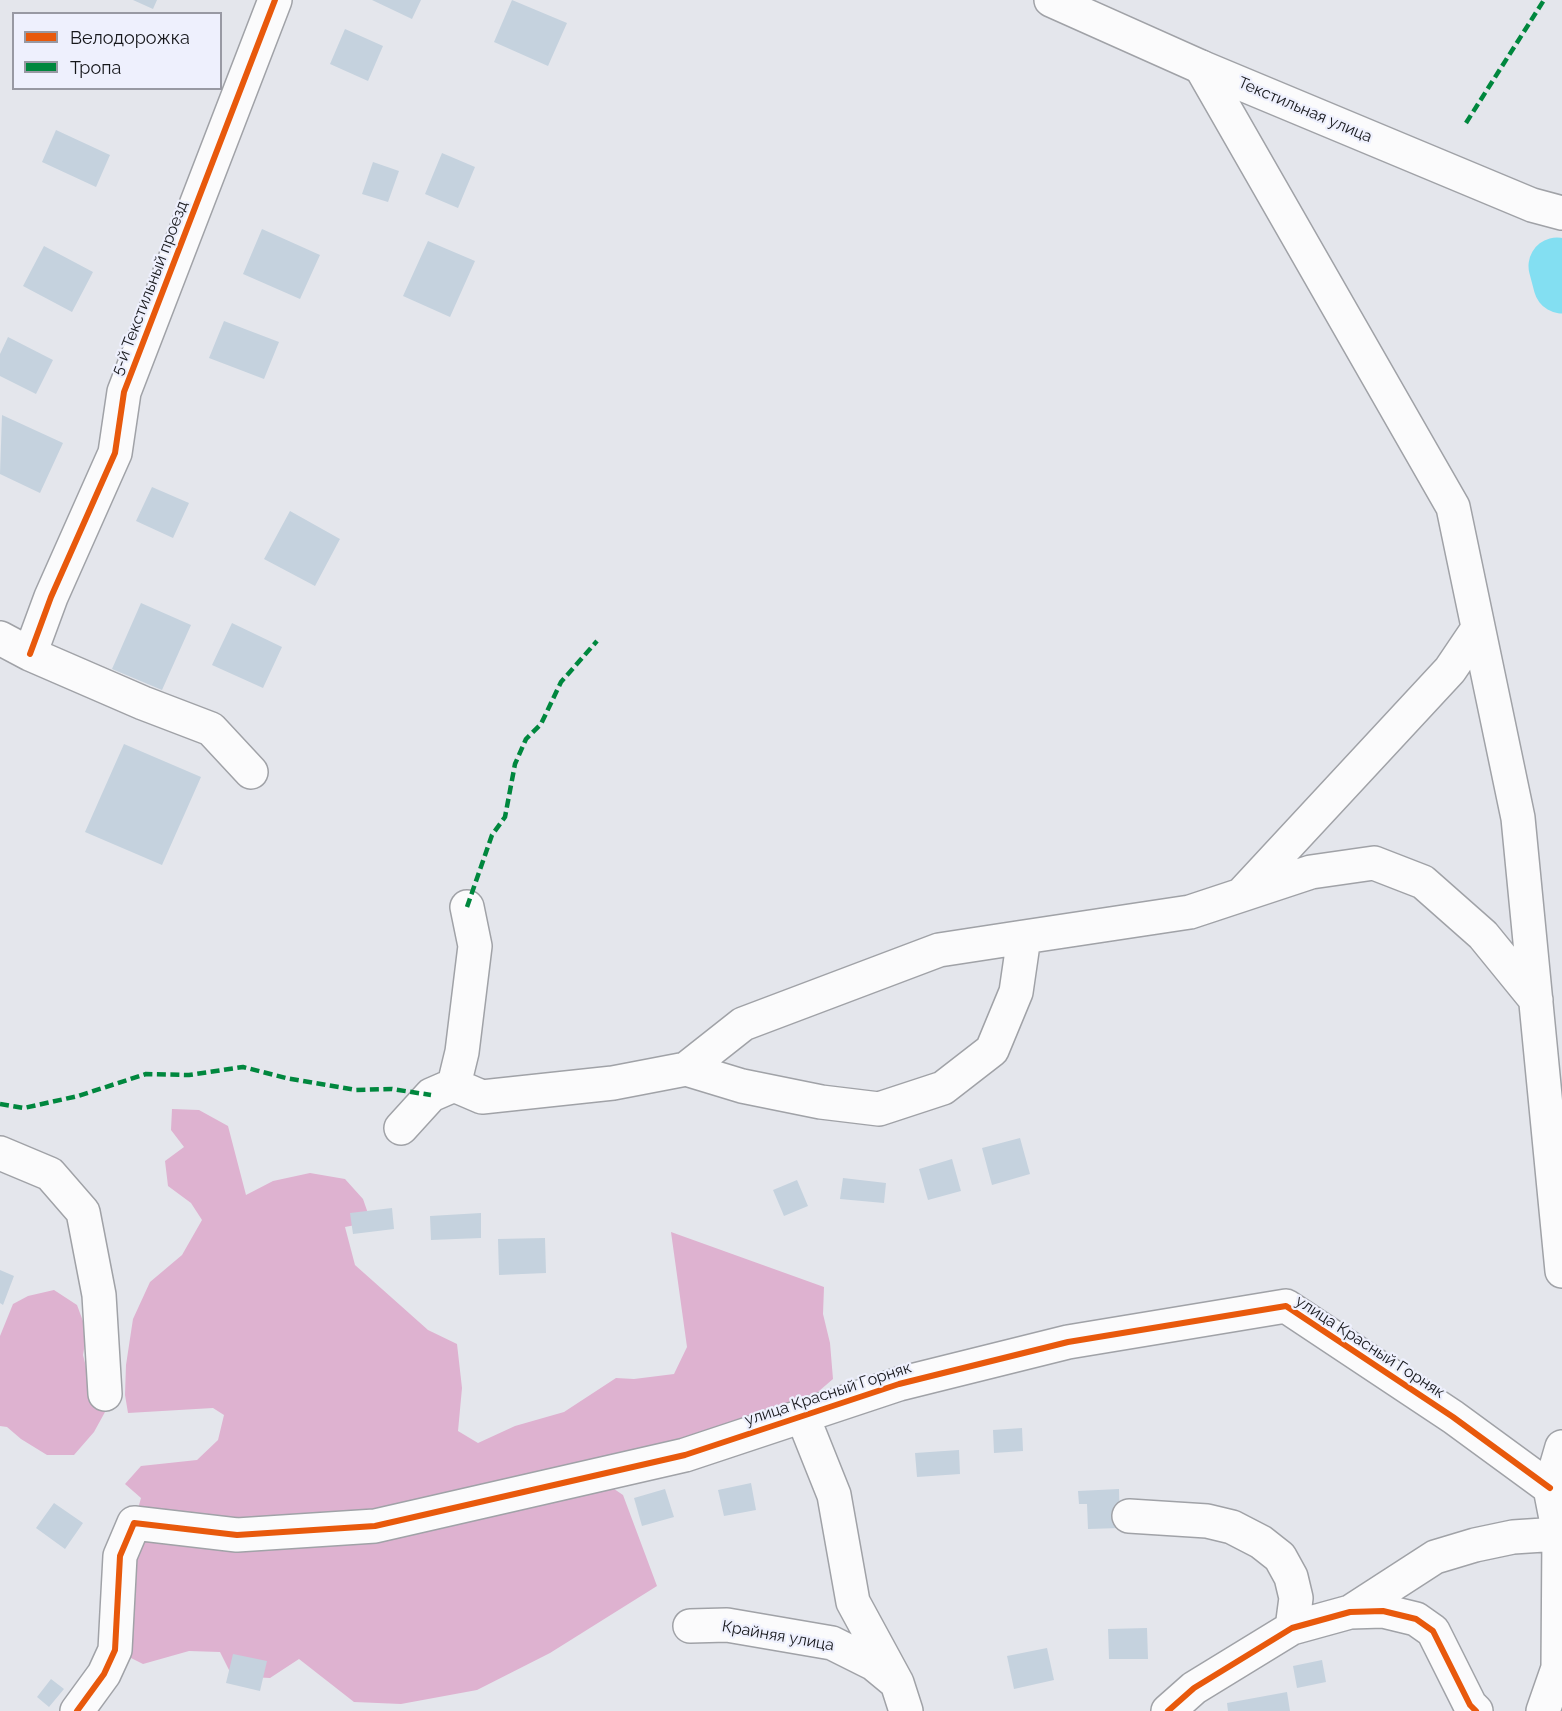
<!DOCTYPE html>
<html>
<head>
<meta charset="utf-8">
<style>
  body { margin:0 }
  #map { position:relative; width:1562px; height:1711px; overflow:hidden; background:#e4e6ec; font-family:Raleway,sans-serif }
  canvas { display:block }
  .legend { position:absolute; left:12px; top:12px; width:210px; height:78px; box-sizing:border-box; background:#eef0fd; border:2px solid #9899a3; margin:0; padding:8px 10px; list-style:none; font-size:18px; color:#16171b }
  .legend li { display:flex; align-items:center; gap:12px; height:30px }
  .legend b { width:30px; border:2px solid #9899a3 }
</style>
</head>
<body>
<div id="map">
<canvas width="1562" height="1711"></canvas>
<ul class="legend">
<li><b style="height:8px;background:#e8590c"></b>Велодорожка</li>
<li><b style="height:8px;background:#00873e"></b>Тропа</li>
</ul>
</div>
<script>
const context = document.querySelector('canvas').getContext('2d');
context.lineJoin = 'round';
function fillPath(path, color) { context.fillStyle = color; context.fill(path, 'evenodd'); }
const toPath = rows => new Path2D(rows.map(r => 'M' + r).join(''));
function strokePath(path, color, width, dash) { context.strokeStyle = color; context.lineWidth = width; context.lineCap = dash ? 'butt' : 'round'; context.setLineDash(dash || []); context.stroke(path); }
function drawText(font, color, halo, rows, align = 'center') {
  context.font = font + ' Raleway,sans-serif'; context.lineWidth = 4.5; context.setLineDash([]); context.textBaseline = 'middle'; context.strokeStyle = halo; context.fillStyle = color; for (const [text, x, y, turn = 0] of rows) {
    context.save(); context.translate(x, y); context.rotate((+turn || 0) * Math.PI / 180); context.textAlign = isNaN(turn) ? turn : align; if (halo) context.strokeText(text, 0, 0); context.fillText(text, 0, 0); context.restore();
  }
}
const forest = toPath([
  [172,1109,199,1110,228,1126,246,1195,273,1181,310,1173,345,1179,363,1199,371,1222,345,1227,355,1265,428,1330,457,1344,462,1388,458,1431,478,1443,515,1426,564,1412,616,1378,634,1379,674,1374,687,1347,671,1232,824,1287,823,1314,830,1343,833,1379,812,1397,595,1476,623,1495,657,1586,550,1653,477,1690,401,1704,354,1702,299,1659,270,1678,232,1676,220,1652,189,1651,143,1664,115,1650,134,1523,141,1498,125,1484,141,1466,197,1460,218,1440,224,1415,213,1408,128,1413,125,1395,126,1365,133,1319,150,1282,182,1255,202,1220,191,1203,168,1186,165,1161,184,1147,171,1130],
  [54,1290,77,1305,87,1332,83,1355,87,1371,105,1394,105,1412,94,1432,74,1455,47,1455,21,1439,7,1427,0,1426,0,1336,13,1304,28,1296]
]);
const river = toPath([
  [1557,266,1562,285]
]);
const building = toPath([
  [133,0,157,0,153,9],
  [372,0,421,0,412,19],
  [512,0,567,23,548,66,494,42],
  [345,29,383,46,368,81,330,64],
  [56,130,110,155,96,187,42,162],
  [442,153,475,167,458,208,425,194],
  [373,162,399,171,388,202,362,194],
  [262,229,320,255,300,299,243,274],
  [428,241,475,261,450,317,403,296],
  [44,246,93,272,72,312,23,286],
  [224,321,279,342,264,379,209,358],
  [8,337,53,360,36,394,0,376,0,354],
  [2,415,63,443,40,493,0,474],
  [152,487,189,503,173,538,136,521],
  [290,511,340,539,315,586,264,559],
  [141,603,191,625,162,690,112,669],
  [232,623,282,647,263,688,212,665],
  [124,744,201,777,162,865,85,832],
  [1020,1138,1030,1174,992,1185,982,1148],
  [952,1159,961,1191,928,1200,919,1169],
  [843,1178,886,1183,884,1203,840,1199],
  [797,1180,808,1206,784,1216,773,1190],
  [392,1208,394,1229,353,1234,350,1213],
  [481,1213,481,1238,431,1240,430,1216],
  [545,1238,546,1273,499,1275,498,1239],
  [0,1270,14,1276,3,1305,0,1303],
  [1022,1428,1023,1451,994,1453,993,1430],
  [959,1450,960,1474,917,1477,915,1453],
  [751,1483,756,1510,724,1516,718,1490],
  [665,1489,674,1517,642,1526,634,1498],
  [1119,1489,1120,1528,1088,1529,1087,1504,1079,1504,1078,1491],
  [54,1503,83,1523,65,1549,36,1528],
  [1147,1628,1148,1659,1109,1659,1108,1629],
  [1047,1648,1054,1680,1014,1689,1007,1656],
  [233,1654,267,1661,260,1691,226,1683],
  [1322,1660,1326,1682,1297,1688,1293,1666],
  [51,1679,64,1689,49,1707,37,1697],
  [1287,1692,1290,1711,1228,1711,1227,1703]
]);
const minor = toPath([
  [1201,67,1453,507,1518,818,1562,1271],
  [0,638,30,654,143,703,211,729,251,772],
  [30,654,51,597,115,453,124,392,275,0],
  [1243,893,1450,670,1477,630],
  [686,1069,743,1024,939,950,1024,937],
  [454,1085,462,1052,475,946,467,907],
  [401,1128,431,1095,454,1085,482,1097,613,1083,686,1069,742,1086,821,1102,879,1109,943,1088,992,1050,1016,992,1024,937,1190,912,1311,872,1374,863,1423,882,1483,935,1536,1000],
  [0,1153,50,1174,83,1212,99,1295,105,1394],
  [802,1415,834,1495,853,1602,897,1683],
  [1129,1516,1207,1521,1232,1527,1261,1542,1280,1557,1291,1577,1296,1598,1292,1628],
  [1350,1612,1435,1557,1475,1545,1513,1537,1559,1534,1562,1548],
  [690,1626,727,1625,832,1643,874,1664,897,1683,906,1711],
  [77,1711,104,1674,115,1650,120,1556,134,1523,237,1535,375,1526,685,1455,899,1384,1068,1342,1286,1306,1453,1417,1550,1488],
  [1168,1711,1194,1688,1292,1628,1350,1612,1383,1611,1416,1619,1433,1631,1470,1705,1476,1711],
  [1543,1711,1558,1668,1559,1534,1550,1488,1562,1447]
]);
const major = toPath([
  [1051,0,1201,67,1532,205,1562,213]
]);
const quiet = toPath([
  [1466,123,1544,0],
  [467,907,492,835,505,817,515,764,526,739,541,724,561,682,597,641],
  [0,1104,24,1108,78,1096,146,1074,189,1075,243,1067,286,1078,356,1090,392,1089,431,1095]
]);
const cycleway = toPath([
  [30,654,51,597,115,453,124,392,275,0],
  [77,1711,104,1674,115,1650,120,1556,134,1523,237,1535,375,1526,685,1455,899,1384,1068,1342,1286,1306,1453,1417,1550,1488],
  [1168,1711,1194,1688,1292,1628,1350,1612,1383,1611,1416,1619,1433,1631,1470,1705,1476,1711]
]);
const streetNames = [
  ["Текстильная улица",1305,110,23],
  ["5-й Текстильный проезд",150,288,-69],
  ["улица Красный Горняк",1370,1347,33],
  ["улица Красный Горняк",828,1394,-18],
  ["Крайняя улица",778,1636,10]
];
fillPath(forest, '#deb2d0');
strokePath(river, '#83dff2', 57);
fillPath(building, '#c5d2de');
strokePath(minor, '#a0a2a7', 36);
strokePath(major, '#a0a2a7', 36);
strokePath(minor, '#fbfbfc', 33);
strokePath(major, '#fbfbfc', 33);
strokePath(quiet, '#00873e', 4.5, [9, 4.5]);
strokePath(cycleway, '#e8590c', 6);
drawText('16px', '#16171b', '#eef0fd', streetNames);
</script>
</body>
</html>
